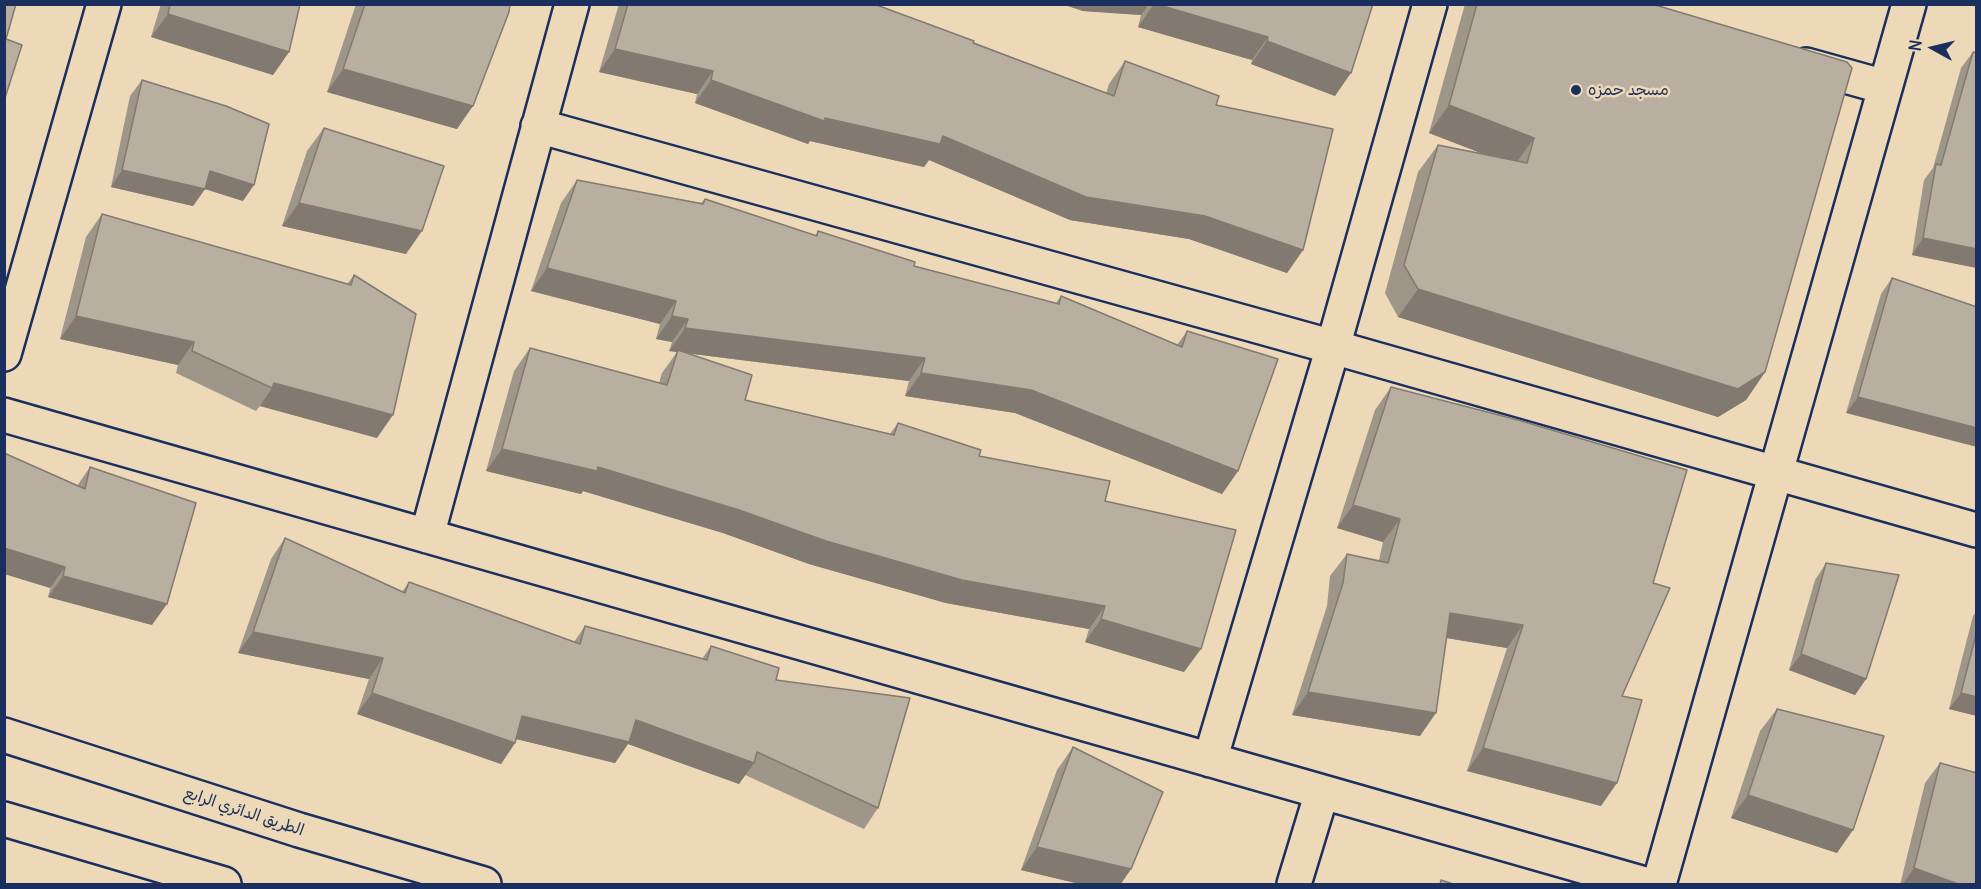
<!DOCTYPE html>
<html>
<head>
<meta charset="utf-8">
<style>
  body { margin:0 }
  #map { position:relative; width:1981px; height:889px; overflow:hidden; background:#edd9b7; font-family:Delius,sans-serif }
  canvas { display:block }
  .frame { position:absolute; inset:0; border:6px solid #1b2f5e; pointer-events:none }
  .north { position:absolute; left:1903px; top:18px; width:60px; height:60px; -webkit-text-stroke:4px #edd9b7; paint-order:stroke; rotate:278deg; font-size:16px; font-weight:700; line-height:24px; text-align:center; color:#1b2f5e }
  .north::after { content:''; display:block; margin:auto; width:21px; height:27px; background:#1b2f5e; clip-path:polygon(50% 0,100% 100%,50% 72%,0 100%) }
</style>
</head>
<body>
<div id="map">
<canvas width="1981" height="889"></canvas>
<div class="frame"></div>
<div class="north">N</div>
</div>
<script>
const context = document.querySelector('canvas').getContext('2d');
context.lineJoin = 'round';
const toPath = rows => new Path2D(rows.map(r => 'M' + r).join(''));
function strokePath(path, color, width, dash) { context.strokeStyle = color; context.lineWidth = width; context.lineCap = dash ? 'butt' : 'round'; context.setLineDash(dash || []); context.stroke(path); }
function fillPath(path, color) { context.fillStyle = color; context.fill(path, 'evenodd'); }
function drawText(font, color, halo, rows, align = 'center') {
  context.font = font + ' Delius,"Playpen Sans Arabic",sans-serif'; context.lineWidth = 5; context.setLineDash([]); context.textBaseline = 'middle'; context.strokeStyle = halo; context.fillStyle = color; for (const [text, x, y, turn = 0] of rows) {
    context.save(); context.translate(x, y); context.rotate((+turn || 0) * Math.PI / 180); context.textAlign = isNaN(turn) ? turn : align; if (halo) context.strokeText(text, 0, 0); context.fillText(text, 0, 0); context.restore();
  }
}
const street = toPath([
  [1806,65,1885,87],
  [538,126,1333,347,1976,530],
  [4,354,104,4],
  [4,415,1645,884],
  [427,536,572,4],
  [1210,760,1333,347,1430,4],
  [1294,884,1322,792],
  [1659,884,1909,4]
]);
const primary = toPath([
  [4,735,299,830,484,884],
  [4,819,224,884]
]);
const wall = toPath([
  [161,4,300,4,289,52,273,75,151,37],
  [356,4,510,4,457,129,327,92],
  [619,4,874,4,1106,93,1109,84,1125,61,1216,105,1303,250,1287,273,1189,239,1070,220,929,160,924,167,810,141,808,144,695,103,697,94,599,72],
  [1062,4,1373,4,1335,96,1251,64,1252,60,1138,27,1141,15,1083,11],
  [1465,4,1652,4,1765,372,1746,400,1718,417,1398,317,1385,293,1418,172,1438,145,1481,153,1429,133],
  [1973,52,1977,268,1912,255,1924,180,1933,168,1961,68],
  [142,80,243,201,205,189,193,206,111,187,130,96],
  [324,128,406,254,282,226,307,151],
  [577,180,701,203,705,199,815,236,818,231,914,266,1056,303,1061,296,1177,345,1187,331,1238,471,1222,494,1015,413,905,396,909,381,685,353,745,400,890,434,898,423,979,456,1105,501,1184,672,1085,642,1089,629,946,603,809,564,723,533,583,491,581,494,486,471,514,371,530,348,659,383,662,373,677,352,669,351,672,342,656,339,660,324,531,291,561,203],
  [102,214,347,284,354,275,377,438,260,406,256,411,176,373,178,365,60,339,86,237],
  [1892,278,1977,307,1846,413,1881,294],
  [1391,387,1653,583,1622,696,1601,806,1467,771,1507,648,1447,638,1420,736,1292,715,1327,606,1330,576,1347,554,1379,560,1383,542,1337,528,1375,410],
  [90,467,152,625,48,597,77,486],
  [285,538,402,592,409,582,574,642,585,626,702,659,711,646,776,680,878,808,864,829,745,775,739,784,628,744,615,763,516,739,515,743,501,764,357,714,369,679,238,653,271,559],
  [1826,563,1866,679,1855,695,1789,670,1815,580],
  [1977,611,1977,716,1949,709,1973,616],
  [1777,709,1837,853,1731,818,1760,731],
  [1073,747,1131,869,1120,885,1084,885,1021,870,1057,770],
  [1940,763,1977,885,1900,885,1925,783]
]);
const shadedWall = toPath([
  [1062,4,1149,4,1141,15,1083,11],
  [1154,4,1156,4,1268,37,1252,60,1138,27],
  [168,14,289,52,273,75,151,37],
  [1267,41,1351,73,1335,96,1251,64],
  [615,49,713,71,697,94,599,72],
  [343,69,473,106,457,129,327,92],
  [711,80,825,118,943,136,1205,216,1303,250,1287,273,1189,239,1070,220,929,160,924,167,810,141,808,144,695,103],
  [1449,105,1534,138,1514,166,1429,133],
  [122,170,210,171,254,185,243,201,205,189,193,206,111,187],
  [299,203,422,231,406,254,282,226],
  [1923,238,1977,249,1977,268,1912,255],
  [547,268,676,301,660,324,531,291],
  [1418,289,1765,372,1746,400,1718,417,1398,317],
  [76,316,194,342,178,365,60,339],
  [672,316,688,319,672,342,656,339],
  [685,328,925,358,909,381,669,351],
  [921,373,1031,390,1238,471,1222,494,1015,413,905,396],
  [274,383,393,415,377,438,260,406,272,388],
  [1858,397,1977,428,1977,447,1846,413],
  [502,449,598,467,1105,606,1089,629,946,603,809,564,723,533,583,491,581,494,486,471],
  [1353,505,1400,519,1383,542,1337,528],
  [4,548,65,567,50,588,4,574],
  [63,576,167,604,152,625,48,597],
  [1450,613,1523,625,1507,648,1434,636],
  [1101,619,1201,649,1184,672,1085,642],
  [253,632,383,658,369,679,238,653],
  [1801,654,1866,679,1855,695,1789,670],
  [1308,692,1436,713,1420,736,1292,715],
  [372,693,515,743,501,764,357,714],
  [1961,693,1977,697,1977,716,1949,709],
  [522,716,636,720,754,763,739,784,628,744,615,763,508,737],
  [1483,748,1617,783,1601,806,1467,771],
  [1748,795,1853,830,1837,853,1731,818],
  [1037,847,1131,869,1120,885,1084,885,1021,870],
  [1914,868,1961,885,1902,885]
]);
const building = toPath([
  [4,4,16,4,6,39,22,45,4,101,4,4],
  [170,4,300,4,289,52,168,14,170,4],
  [365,4,510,4,509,12,473,106,343,69,365,4],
  [628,4,874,4,974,41,973,43,1114,96,1125,61,1219,96,1216,105,1333,129,1303,250,1205,216,1086,197,943,136,940,144,825,118,824,121,711,80,713,71,615,49,628,4],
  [1156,4,1373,4,1351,73,1267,41,1268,37,1156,4],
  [1477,4,1652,4,1847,62,1852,68,1765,372,1738,389,1418,289,1404,265,1438,145,1527,163,1534,138,1449,105,1477,4],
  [1973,52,1977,53,1977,249,1923,238,1936,164,1941,165,1973,52],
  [142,80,226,106,269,124,254,185,210,171,205,189,122,170,142,80],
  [324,128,444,166,422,231,299,203,324,128],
  [577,180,703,204,705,199,817,236,818,231,915,262,914,266,1059,304,1061,296,1182,347,1187,331,1278,359,1238,471,1031,390,921,373,925,358,685,328,688,319,672,316,676,301,547,268,577,180],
  [102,214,351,285,354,275,416,314,393,415,274,383,272,388,192,351,194,342,76,316,102,214],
  [1892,278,1977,307,1977,428,1858,397,1892,278],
  [530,348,667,385,678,350,752,375,745,400,894,435,898,423,981,450,979,456,1110,481,1105,501,1236,530,1201,649,1101,619,1105,606,962,580,826,541,739,510,598,467,597,471,502,449,530,348],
  [1391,387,1518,420,1687,470,1653,583,1670,588,1622,696,1642,700,1617,783,1483,748,1523,625,1450,613,1436,713,1308,692,1343,583,1347,554,1388,563,1400,519,1353,505,1391,387],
  [4,453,85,489,90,467,196,503,167,604,63,576,65,567,4,548,4,453],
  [285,538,405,593,409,582,580,644,585,626,707,660,711,646,779,668,776,680,910,698,878,808,757,752,754,763,636,720,629,742,522,716,515,743,372,693,383,658,253,632,285,538],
  [1826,563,1899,575,1866,679,1801,654,1826,563],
  [1977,631,1977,697,1961,693,1977,631],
  [1777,709,1884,736,1853,830,1748,795,1777,709],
  [1073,747,1163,792,1131,869,1037,847,1073,747],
  [1940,763,1977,773,1977,885,1961,885,1914,868,1940,763],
  [1441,880,1456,885,1440,885,1441,880]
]);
const markers = [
  [1576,90,6,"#1b2f5e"]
];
const poiNames = [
  ["مسجد حمزه",1588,90]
];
const streetNames = [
  ["الطريق الدائري الرابع",244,812,18]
];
strokePath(street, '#1b2f5e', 38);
strokePath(primary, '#1b2f5e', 38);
strokePath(street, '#edd9b7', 33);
strokePath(primary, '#edd9b7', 33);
fillPath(wall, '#9f968a');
fillPath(shadedWall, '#827a71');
fillPath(building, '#b9afa1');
strokePath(building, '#827a71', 1.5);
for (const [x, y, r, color] of markers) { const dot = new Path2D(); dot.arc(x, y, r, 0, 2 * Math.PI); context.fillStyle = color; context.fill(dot); strokePath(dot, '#edd9b7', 2); }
drawText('16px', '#1b2f5e', '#edd9b7', poiNames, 'left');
drawText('16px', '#1b2f5e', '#edd9b7', streetNames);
</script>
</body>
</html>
